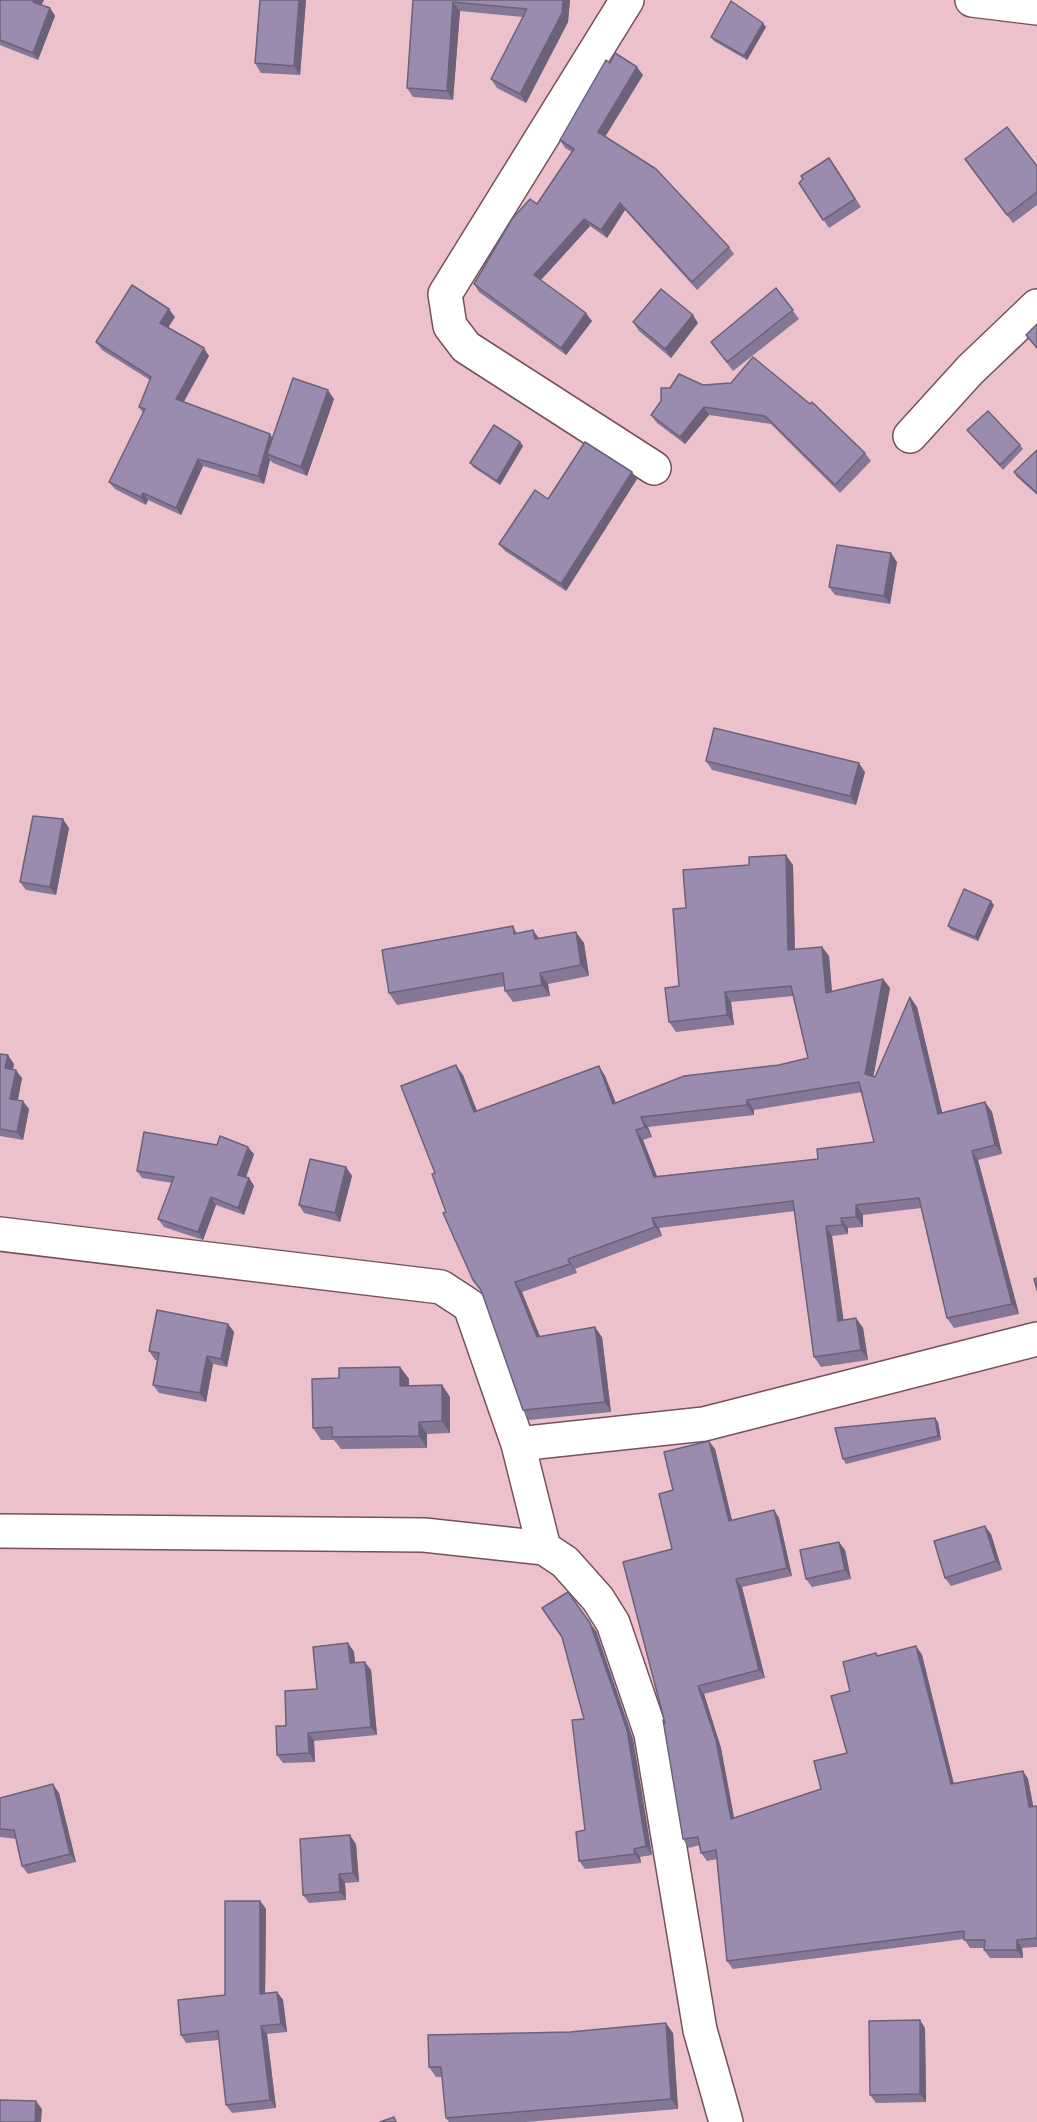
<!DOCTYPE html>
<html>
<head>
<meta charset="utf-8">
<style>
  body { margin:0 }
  canvas { display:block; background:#ecc1cb }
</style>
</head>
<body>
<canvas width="1037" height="2122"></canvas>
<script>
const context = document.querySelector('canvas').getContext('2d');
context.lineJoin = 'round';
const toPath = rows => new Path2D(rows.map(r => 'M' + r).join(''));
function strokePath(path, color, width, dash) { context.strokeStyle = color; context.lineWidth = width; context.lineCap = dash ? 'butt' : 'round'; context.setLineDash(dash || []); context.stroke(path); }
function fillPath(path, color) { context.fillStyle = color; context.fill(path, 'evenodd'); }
const minor = toPath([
  [627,0,445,294,450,326,466,347,654,468],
  [972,0,1037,8],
  [910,436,970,370,1037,306],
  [0,1234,441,1287,470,1306,518,1444,544,1548],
  [518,1444,704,1424,1037,1339],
  [0,1531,424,1535,544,1548,565,1562,598,1599,613,1623,651,1734,700,2030,726,2122]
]);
const wall = toPath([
  [0,0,44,0,41,5,50,8,55,16,38,60,0,45],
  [260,0,306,0,300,75,261,73,255,63],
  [413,0,570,0,568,22,526,103,497,88,491,79,523,17,460,11,453,100,413,97,407,88],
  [766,27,747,60,714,41,711,37],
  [610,63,643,75,605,137,729,247,734,254,697,290,625,210,607,238,590,226,541,280,592,321,566,355,479,292,474,284,537,204,572,152,565,148,560,140],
  [835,166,861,207,829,228,799,183],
  [1037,166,1037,205,1013,223,971,168],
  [776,288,799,319,733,371,711,342],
  [175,317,168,327,209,356,184,402,272,438,334,399,307,476,273,463,270,460,264,484,203,466,181,515,148,500,146,505,115,489,109,482,143,413,139,407,150,380,102,350,96,342],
  [633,322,698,323,671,358,639,331],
  [703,385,865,453,871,461,840,493,771,424,709,415,685,444,657,423,651,415],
  [967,430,1020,445,1023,449,1003,470],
  [520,442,523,446,500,485,473,467,470,463],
  [1037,450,1037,495,1017,477,1014,472],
  [637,479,566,591,505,551,499,544,548,499],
  [897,562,890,604,835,595,829,587],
  [706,761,865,772,856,805,712,770],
  [69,828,56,895,26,890,20,882],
  [793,865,795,949,822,947,829,956,832,992,883,979,890,988,873,1077,875,1077,910,997,917,1007,942,1113,985,1102,992,1112,1002,1154,978,1160,1019,1314,954,1328,947,1318,921,1208,863,1215,863,1227,848,1228,848,1234,832,1236,843,1320,856,1318,863,1328,868,1360,821,1367,814,1357,795,1211,659,1228,662,1236,575,1269,577,1273,522,1292,539,1336,602,1337,611,1412,529,1420,523,1410,482,1292,473,1280,446,1212,435,1173,463,1075,477,1111,599,1066,605,1076,616,1103,808,1058,793,996,731,1002,734,1025,676,1032,669,1022,679,986,686,908],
  [862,1092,874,1142,818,1159,657,1176,643,1140,652,1137,648,1127,754,1115,754,1110],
  [994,905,978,941,951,930,948,926],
  [513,926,517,933,539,938,584,943,589,976,548,984,550,996,513,1002,505,991,505,986,397,1005,389,993],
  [0,1054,14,1064,13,1069,22,1078,18,1100,29,1109,23,1140,0,1136],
  [254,1154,246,1177,249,1178,254,1186,244,1215,216,1205,203,1240,164,1227,158,1219,172,1183,142,1178,137,1171],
  [346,1167,352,1176,340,1222,304,1213,299,1205],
  [228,1324,234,1332,227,1367,213,1364,206,1402,159,1393,153,1385,157,1360,155,1360,149,1351],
  [400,1367,409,1379,409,1386,442,1385,450,1397,450,1433,427,1434,427,1448,341,1449,334,1440,321,1440,313,1428,339,1378],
  [938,1422,941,1440,846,1464,843,1459],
  [715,1449,732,1520,774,1510,779,1518,792,1576,742,1587,765,1678,704,1694,721,1748,734,1818,821,1789,847,1753,850,1691,876,1653,878,1656,916,1646,922,1655,954,1784,1023,1771,1028,1779,1033,1806,1037,1806,1037,1947,1022,1948,1023,1958,990,1958,984,1950,985,1948,970,1948,964,1939,733,1969,727,1961,717,1859,707,1861,701,1853,700,1845,689,1848,683,1839,665,1723,672,1549,673,1490],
  [991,1534,1002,1570,951,1586,945,1578],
  [845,1550,851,1579,812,1587,806,1579],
  [596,1631,633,1739,652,1855,640,1857,641,1863,585,1869,579,1861,585,1830,584,1719],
  [348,1643,354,1652,355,1663,371,1670,377,1735,314,1741,315,1762,283,1763,277,1755,317,1689],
  [59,1793,76,1862,28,1874,22,1866,16,1839,0,1837,0,1798],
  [356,1844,359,1882,345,1883,346,1900,309,1903,303,1895],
  [260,1901,266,1909,265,1993,277,1992,283,2000,287,2032,267,2034,276,2108,232,2113,226,2105,219,2040,186,2043,181,2035,225,1995],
  [925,2028,926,2102,876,2103,870,2095],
  [673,2033,678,2109,526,2122,449,2122,446,2118,442,2077,436,2077,429,2067]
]);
const shadedWall = toPath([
  [35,0,44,0,39,9,33,2],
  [299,0,306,0,300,75,294,66],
  [563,0,570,0,568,22,526,103,520,94],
  [453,2,460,11,453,100,447,91],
  [50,8,55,16,38,60,33,53],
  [763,23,766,27,747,60,744,56],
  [637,67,643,75,603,140,598,132],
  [620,203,625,210,607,238,601,230],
  [584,219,590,226,539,282,534,275],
  [169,309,175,317,166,331,160,323],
  [586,313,592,321,566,355,561,348],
  [693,315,698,323,671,358,665,349],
  [204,348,209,356,181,406,176,399],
  [328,390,334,399,307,476,301,467],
  [704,407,709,415,685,444,680,437],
  [270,434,275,442,267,454,270,460,264,484,258,476],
  [520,442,523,446,500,485,497,481],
  [198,459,203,466,181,515,176,508],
  [632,472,637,479,566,591,561,584],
  [143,493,148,500,146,505,141,497],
  [891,553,897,562,890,604,884,596],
  [859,763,865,772,856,805,850,796],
  [63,819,69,828,56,895,50,887],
  [786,855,793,865,795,960,788,950],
  [991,901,994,905,978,941,975,937],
  [533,930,541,941,535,939],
  [576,932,584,943,589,976,581,965],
  [822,947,829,956,833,1003,826,993],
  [540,973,548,984,550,996,542,985],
  [883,979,890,988,872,1084,865,1074],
  [725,992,731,1002,734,1025,727,1015],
  [910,997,917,1007,945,1124,938,1114],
  [8,1055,14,1064,11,1076,5,1068],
  [456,1065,463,1075,481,1122,474,1112],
  [599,1066,605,1076,620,1114,613,1104],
  [16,1070,22,1078,16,1108,10,1099],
  [747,1100,754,1110,754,1115,747,1105],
  [23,1101,29,1109,23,1140,17,1132],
  [985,1102,992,1112,1002,1154,995,1145],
  [641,1117,648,1127,652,1137,645,1127],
  [636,1130,643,1140,661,1187,654,1177],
  [248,1147,254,1154,244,1183,238,1175],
  [972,1151,978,1160,1019,1314,1012,1304],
  [346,1167,352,1176,340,1222,335,1213],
  [249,1178,254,1186,244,1215,238,1208],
  [211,1197,216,1205,203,1240,198,1232],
  [856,1205,863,1215,863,1227,856,1217],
  [652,1218,659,1228,662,1236,655,1227],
  [841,1218,848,1228,848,1234,842,1225],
  [826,1226,832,1236,845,1330,838,1321],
  [568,1259,575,1269,577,1273,570,1264],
  [515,1282,522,1292,544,1346,537,1337],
  [856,1318,863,1328,868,1360,861,1350],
  [228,1324,234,1332,227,1367,221,1359],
  [595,1327,602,1337,611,1412,605,1402],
  [207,1356,213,1364,206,1402,200,1393],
  [400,1367,409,1379,409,1398,400,1386],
  [442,1385,450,1397,450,1433,442,1421],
  [935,1418,938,1422,941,1440,938,1436],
  [419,1422,427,1434,427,1448,419,1436],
  [709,1441,715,1449,734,1529,729,1521],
  [774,1510,779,1518,792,1576,787,1568],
  [985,1526,991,1534,1002,1570,996,1561],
  [839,1542,845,1550,851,1579,845,1570],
  [736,1579,742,1587,765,1678,759,1670],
  [590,1623,596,1631,633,1739,652,1855,646,1846],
  [348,1643,354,1652,356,1672,350,1663],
  [916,1646,922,1655,956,1793,951,1784],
  [365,1662,371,1670,377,1735,371,1727],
  [698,1686,704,1694,721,1748,736,1828,731,1819],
  [308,1733,314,1741,315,1762,309,1753],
  [1023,1771,1028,1779,1035,1815,1029,1807],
  [53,1784,59,1793,76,1862,70,1854],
  [350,1835,356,1844,359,1882,353,1873],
  [634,1849,640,1857,641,1863,635,1854],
  [339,1874,345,1883,346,1900,340,1892],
  [260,1901,266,1909,265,2002,260,1994],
  [1017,1940,1022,1948,1023,1958,1017,1950],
  [277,1992,283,2000,287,2032,281,2024],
  [920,2020,925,2028,926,2102,920,2094],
  [666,2023,673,2033,678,2109,671,2099],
  [261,2026,267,2034,276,2108,270,2100],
  [36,2101,42,2109,41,2122,35,2122]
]);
const building = toPath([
  [0,0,35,0,33,2,50,8,33,53,0,40,0,0],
  [260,0,299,0,294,66,255,63,260,0],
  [413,0,563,0,562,13,520,94,491,79,527,9,453,2,447,91,407,88,413,0],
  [731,1,763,23,744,56,711,37,731,1],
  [615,53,637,67,598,132,656,169,729,247,692,282,620,203,601,230,584,219,534,275,586,313,561,348,474,284,512,219,530,199,537,204,574,149,560,140,606,60,610,63,615,53],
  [1007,127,1037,166,1037,192,1007,215,965,159,1007,127],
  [829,158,855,199,823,220,799,183,803,179,801,176,829,158],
  [132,285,169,309,160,323,204,348,176,399,270,434,258,476,198,459,176,508,143,493,141,497,109,482,145,409,139,407,151,377,96,342,132,285],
  [776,288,793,310,727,362,711,342,776,288],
  [661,289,693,315,665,349,633,322,661,289],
  [1037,324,1037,348,1026,335,1037,324],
  [753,357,810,404,812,402,865,453,835,485,765,416,704,407,680,437,651,415,661,401,661,388,670,388,679,374,703,385,731,383,753,357],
  [293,378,328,390,301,467,267,454,293,378],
  [988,411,1020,445,1000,465,967,430,988,411],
  [494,425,520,442,497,481,470,463,494,425],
  [585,442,632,472,561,584,499,544,535,490,548,499,585,442],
  [1037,450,1037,493,1014,472,1037,450],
  [837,545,891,553,884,596,829,587,837,545],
  [714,728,859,763,850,796,706,761,714,728],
  [33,816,63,819,50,887,20,882,33,816],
  [786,855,788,950,822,947,826,993,883,979,865,1074,875,1077,910,997,938,1114,985,1102,995,1145,972,1151,1012,1304,947,1318,919,1198,856,1205,856,1217,841,1218,842,1225,826,1226,838,1321,856,1318,861,1350,814,1357,793,1201,652,1218,655,1227,568,1259,570,1264,515,1282,537,1337,595,1327,605,1402,523,1410,481,1290,473,1280,443,1213,446,1212,432,1174,435,1173,401,1086,456,1065,474,1112,599,1066,613,1104,684,1076,779,1065,808,1058,791,986,725,992,727,1015,669,1022,665,988,679,986,673,909,686,908,683,870,749,865,749,857,786,855],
  [859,1082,874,1142,817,1149,818,1159,654,1177,636,1130,645,1127,641,1117,747,1105,747,1100,859,1082],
  [964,889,991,901,975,937,948,926,964,889],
  [513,926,514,934,533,930,535,939,576,932,581,965,540,973,542,985,505,991,503,973,389,993,382,950,513,926],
  [0,1054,8,1055,5,1068,16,1070,10,1099,23,1101,17,1132,0,1129,0,1054],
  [144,1132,217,1145,220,1136,248,1147,238,1175,249,1178,238,1208,211,1197,198,1232,158,1219,174,1177,137,1171,144,1132],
  [310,1159,346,1167,335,1213,299,1205,310,1159],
  [1037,1278,1037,1290,1034,1279,1037,1278],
  [157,1310,228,1324,221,1359,207,1356,200,1393,153,1385,159,1353,149,1351,157,1310],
  [400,1367,400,1386,442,1385,442,1421,419,1422,419,1436,332,1437,332,1427,313,1428,312,1379,339,1378,339,1368,400,1367],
  [935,1418,938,1436,843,1459,835,1428,935,1418],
  [709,1441,729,1521,774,1510,787,1568,736,1579,759,1670,698,1686,716,1740,731,1819,821,1789,814,1761,847,1753,831,1696,850,1691,843,1662,876,1653,877,1656,916,1646,951,1784,1023,1771,1029,1807,1037,1806,1037,1938,1017,1940,1017,1950,984,1950,985,1940,964,1940,964,1931,727,1961,716,1850,701,1853,698,1837,683,1839,663,1720,665,1723,623,1562,672,1549,659,1494,673,1490,664,1452,709,1441],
  [985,1526,996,1561,945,1578,934,1541,985,1526],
  [839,1542,845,1570,806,1579,800,1550,839,1542],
  [568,1592,590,1623,627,1730,646,1846,634,1849,635,1854,579,1861,576,1832,585,1830,572,1720,584,1719,562,1637,542,1608,568,1592],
  [348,1643,350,1663,365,1662,371,1727,308,1733,309,1753,277,1755,276,1726,286,1726,285,1691,317,1689,313,1647,348,1643],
  [53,1784,70,1854,22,1866,14,1830,0,1829,0,1798,53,1784],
  [350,1835,353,1873,339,1874,340,1892,303,1895,300,1839,350,1835],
  [225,1901,260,1901,260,1994,277,1992,281,2024,261,2026,270,2100,226,2105,218,2031,181,2035,178,2000,225,1995,225,1901],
  [920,2020,920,2094,870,2095,869,2021,920,2020],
  [666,2023,671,2099,446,2118,441,2067,429,2067,428,2035,570,2032,666,2023],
  [0,2100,36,2101,35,2122,0,2122,0,2100],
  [394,2117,396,2122,380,2122,394,2117]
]);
strokePath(minor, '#76515b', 36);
strokePath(minor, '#fff', 33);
fillPath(wall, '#847896');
fillPath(shadedWall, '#6b627a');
fillPath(building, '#998cae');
strokePath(building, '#6b627a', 1.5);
</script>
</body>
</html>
